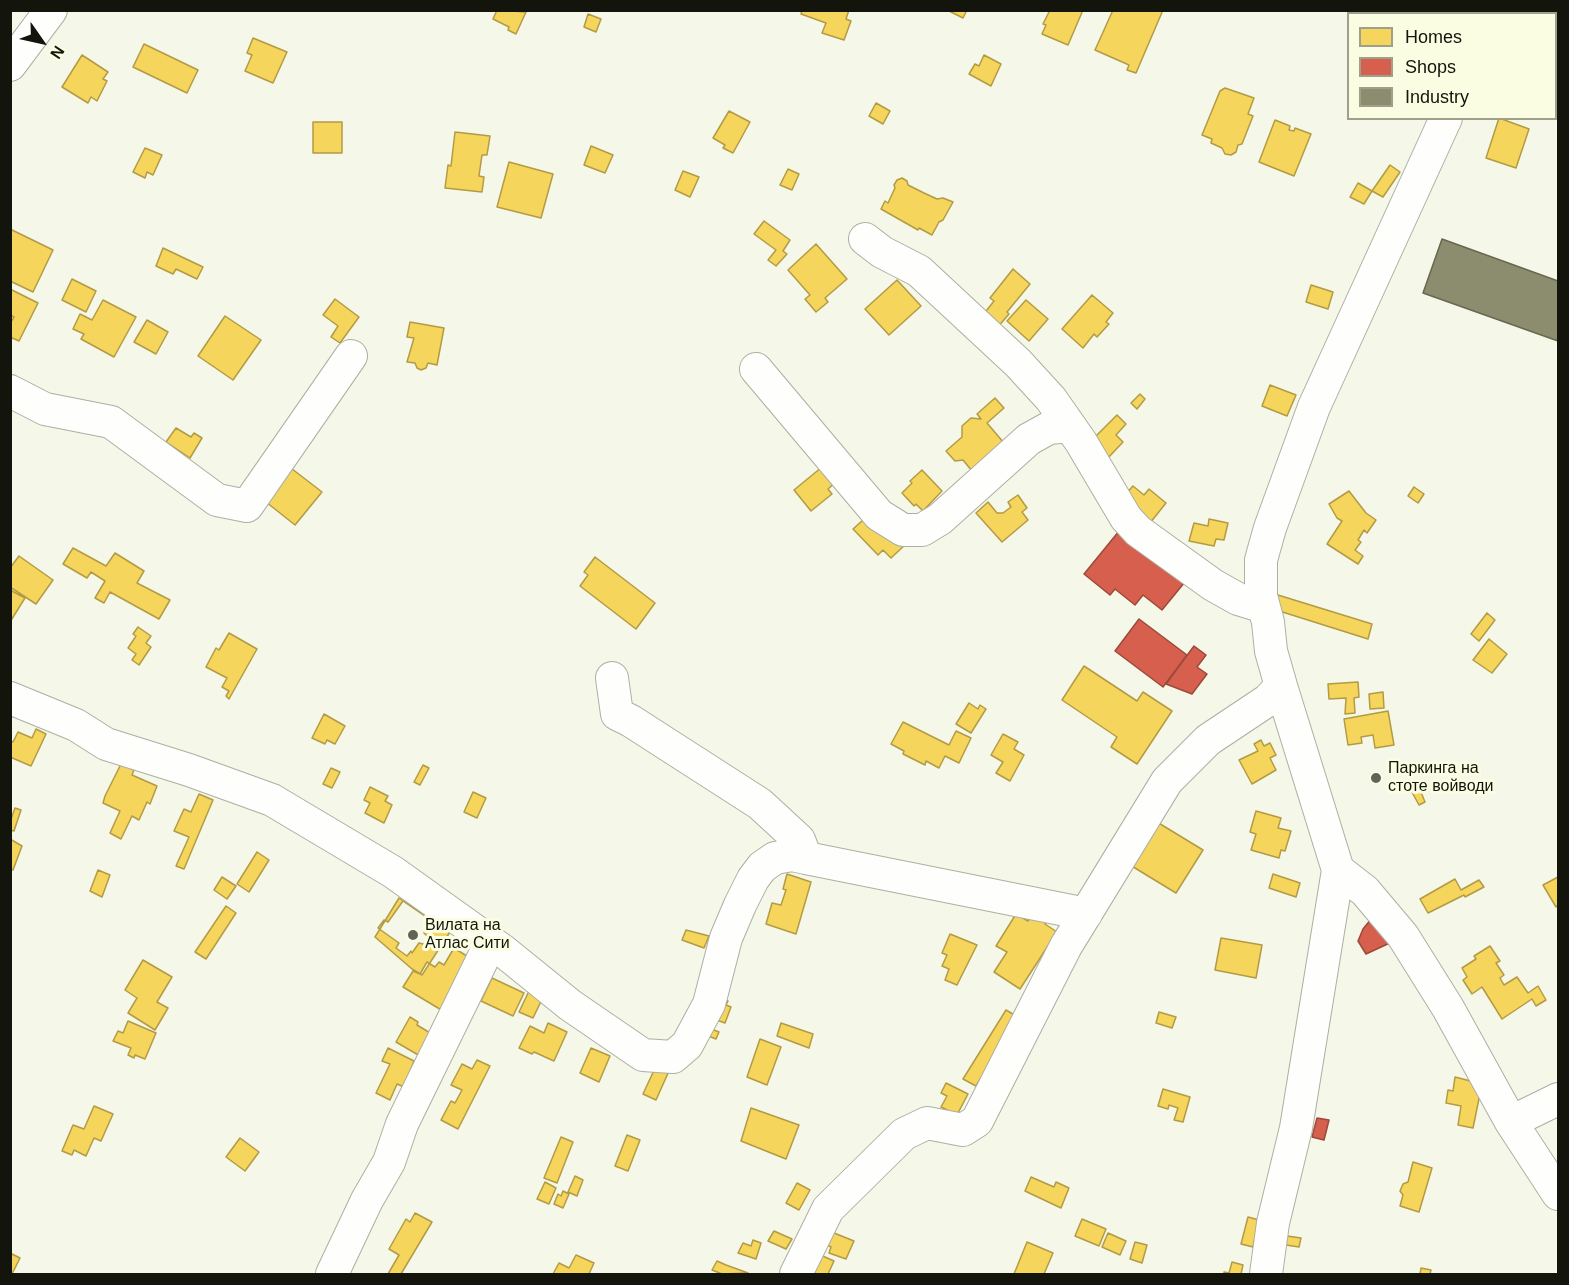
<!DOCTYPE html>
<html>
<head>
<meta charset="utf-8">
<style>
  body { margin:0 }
  #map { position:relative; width:1569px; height:1285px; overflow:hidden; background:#f5f7e8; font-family:Helvetica,sans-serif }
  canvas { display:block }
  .frame { position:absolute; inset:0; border:12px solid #13140b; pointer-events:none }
  .legend { position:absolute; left:1347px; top:12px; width:210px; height:108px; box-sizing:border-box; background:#fafde2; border:2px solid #9ea08c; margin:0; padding:8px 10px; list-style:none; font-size:18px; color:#13140b }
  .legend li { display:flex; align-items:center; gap:12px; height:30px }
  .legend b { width:30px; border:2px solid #9ea08c }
  .north { position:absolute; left:12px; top:12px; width:60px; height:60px; -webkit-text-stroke:4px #fafde2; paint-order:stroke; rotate:124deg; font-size:16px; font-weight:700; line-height:24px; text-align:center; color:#13140b }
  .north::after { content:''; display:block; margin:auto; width:21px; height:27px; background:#13140b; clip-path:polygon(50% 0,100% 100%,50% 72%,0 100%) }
</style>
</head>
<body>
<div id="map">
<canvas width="1569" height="1285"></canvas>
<div class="frame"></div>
<ul class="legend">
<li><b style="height:16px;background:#f6d55c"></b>Homes</li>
<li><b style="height:16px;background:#d6604d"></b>Shops</li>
<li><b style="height:16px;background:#8c8c6e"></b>Industry</li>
</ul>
<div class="north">N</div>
</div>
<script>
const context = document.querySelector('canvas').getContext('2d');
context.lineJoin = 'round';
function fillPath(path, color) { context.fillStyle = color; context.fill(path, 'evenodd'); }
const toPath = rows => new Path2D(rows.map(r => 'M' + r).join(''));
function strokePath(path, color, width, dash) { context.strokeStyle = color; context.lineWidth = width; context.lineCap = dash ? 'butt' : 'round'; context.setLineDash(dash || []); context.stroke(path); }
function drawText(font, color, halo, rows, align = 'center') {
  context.font = font + ' Helvetica,sans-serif'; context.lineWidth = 6; context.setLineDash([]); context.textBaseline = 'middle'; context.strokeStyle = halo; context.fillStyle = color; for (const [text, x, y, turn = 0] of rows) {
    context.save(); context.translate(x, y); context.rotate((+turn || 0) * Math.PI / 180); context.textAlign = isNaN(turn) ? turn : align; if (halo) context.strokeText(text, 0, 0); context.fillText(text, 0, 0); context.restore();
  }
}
const homes = toPath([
  [497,10,526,12,516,34,508,30,509,27,493,19,497,10],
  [802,10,849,10,846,19,851,21,844,40,822,33,826,23,801,14,802,10],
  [947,10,967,10,963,18,947,10],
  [1050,10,1083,10,1068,45,1042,34,1046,25,1043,24,1050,10],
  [1113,10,1163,10,1136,73,1127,70,1129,65,1095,50,1113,10],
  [588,14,601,19,596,32,584,27,588,14],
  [253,38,287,52,273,83,245,71,252,55,247,53,253,38],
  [144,44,198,70,187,93,133,67,144,44],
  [82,55,108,72,103,79,107,81,97,101,91,97,88,103,62,87,82,55],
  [984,55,1001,64,991,86,969,74,975,64,979,66,984,55],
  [1225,88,1254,98,1248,114,1253,116,1242,144,1238,145,1236,152,1231,155,1225,154,1222,148,1211,143,1212,139,1202,135,1220,91,1225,88],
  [876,103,890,111,883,124,869,116,876,103],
  [729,111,750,122,733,153,723,148,725,145,713,138,729,111],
  [1499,118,1529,129,1516,168,1486,158,1499,118],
  [1275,120,1290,126,1289,130,1294,131,1295,128,1311,134,1294,176,1259,162,1275,120],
  [313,122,342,122,342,153,313,153,313,122],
  [455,132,490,136,487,155,482,155,479,176,484,177,482,192,445,188,448,165,451,166,455,132],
  [591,146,613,155,605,173,584,165,591,146],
  [145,148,162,155,153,175,147,172,145,178,133,172,145,148],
  [509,162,553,174,541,218,497,207,509,162],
  [1390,165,1400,172,1383,197,1372,191,1390,165],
  [788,169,799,174,792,190,780,185,788,169],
  [683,171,699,177,690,197,675,190,683,171],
  [902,178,907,181,908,185,924,193,937,199,943,198,953,202,943,220,939,222,932,235,919,228,918,230,881,209,885,201,888,203,895,188,894,185,897,180,902,178],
  [1358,183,1372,191,1364,204,1350,197,1358,183],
  [764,221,790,240,783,251,787,254,776,266,768,260,776,250,754,234,764,221],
  [10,229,53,250,33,292,10,281,10,229],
  [816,244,847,279,825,298,828,302,816,312,805,299,810,295,788,270,816,244],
  [163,248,203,267,197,279,176,269,173,274,156,266,163,248],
  [1013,269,1030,284,1007,312,1009,314,997,328,983,315,994,301,990,298,1013,269],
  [72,279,96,291,86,312,62,300,72,279],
  [897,280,921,306,889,335,865,309,897,280],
  [1311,285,1333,292,1328,309,1306,302,1311,285],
  [10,289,38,303,19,341,10,337,10,324,14,317,10,315,10,289],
  [1092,295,1113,313,1106,322,1109,324,1097,337,1094,334,1083,348,1062,329,1092,295],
  [335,299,359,317,340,343,331,337,338,326,323,315,335,299],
  [103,300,136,317,114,357,81,339,84,334,73,329,80,314,92,320,103,300],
  [1026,300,1048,319,1029,341,1007,321,1026,300],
  [225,316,261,340,233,380,198,356,225,316],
  [147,320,168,332,156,354,134,342,147,320],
  [410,322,444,328,437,365,428,363,426,368,421,370,417,368,415,363,407,362,414,338,407,337,410,322],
  [1270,385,1296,395,1287,416,1262,406,1270,385],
  [1140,394,1145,399,1137,409,1131,403,1140,394],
  [995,398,1004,408,987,423,1004,443,972,471,963,460,955,461,946,451,962,437,962,426,971,418,981,419,977,414,995,398],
  [1117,415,1126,424,1116,435,1123,442,1107,459,1093,439,1117,415],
  [176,428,191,437,194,433,202,438,190,458,166,442,176,428],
  [287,465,322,492,295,525,261,498,287,465],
  [822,467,835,483,828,489,832,494,811,511,794,490,822,467],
  [922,470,942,491,923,511,916,504,914,506,902,493,912,483,910,481,922,470],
  [1133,486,1144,495,1149,489,1166,503,1150,523,1122,498,1133,486],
  [1414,487,1424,494,1418,503,1408,496,1414,487],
  [1349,491,1366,513,1376,520,1367,533,1364,530,1358,540,1361,542,1355,550,1363,556,1358,564,1327,544,1342,521,1337,518,1329,504,1349,491],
  [1018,495,1027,508,1022,512,1028,520,1002,542,976,513,988,502,997,513,1003,513,1011,507,1008,502,1018,495],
  [874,510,906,544,891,558,883,550,878,555,853,529,874,510],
  [1209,519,1228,523,1224,540,1216,539,1214,546,1189,541,1194,523,1208,526,1209,519],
  [73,548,106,566,115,553,144,571,137,583,170,600,159,619,110,592,104,603,95,598,105,581,91,572,87,578,63,564,73,548],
  [19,556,53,580,36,604,10,587,10,568,19,556],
  [595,557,655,603,636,629,580,586,588,575,584,572,595,557],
  [10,590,25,598,10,622,10,590],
  [1278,595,1372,624,1368,639,1273,609,1278,595],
  [1487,613,1495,620,1479,641,1471,634,1487,613],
  [138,627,151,636,146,643,151,647,139,665,132,660,136,654,128,648,136,636,133,634,138,627],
  [229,633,257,649,229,699,226,696,229,691,222,687,227,678,206,667,216,648,219,650,229,633],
  [1489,639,1507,654,1492,673,1473,660,1489,639],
  [1084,666,1137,701,1143,692,1172,711,1137,764,1111,747,1117,737,1062,700,1084,666],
  [1358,682,1359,697,1354,698,1355,713,1345,714,1346,698,1329,699,1328,684,1358,682],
  [1383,692,1384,708,1370,709,1369,694,1383,692],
  [969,703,978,709,980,705,986,709,971,733,956,724,969,703],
  [1388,711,1394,745,1375,748,1373,735,1361,737,1362,743,1348,745,1344,719,1388,711],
  [324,714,345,726,335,744,327,740,325,744,312,738,324,714],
  [903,722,949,745,956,731,971,738,959,763,945,756,939,768,926,761,925,765,903,754,904,751,891,744,903,722],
  [36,729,46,734,31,766,10,757,10,741,13,742,18,732,32,738,36,729],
  [1003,734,1018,742,1014,749,1024,755,1010,781,996,773,1003,762,991,755,1003,734],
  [1261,740,1264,746,1270,743,1276,755,1270,758,1276,770,1252,784,1239,760,1258,751,1254,744,1261,740],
  [121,764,134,770,132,775,157,786,150,804,147,802,139,820,132,816,121,839,110,833,120,811,103,803,105,796,121,764],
  [423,765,429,768,420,785,414,782,423,765],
  [331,768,340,772,332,788,323,784,331,768],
  [1416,780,1425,802,1419,805,1408,785,1416,780],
  [370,787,388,796,385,801,392,805,384,823,365,813,370,803,364,800,370,787],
  [473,792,486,798,477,818,464,812,473,792],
  [199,794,213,800,184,869,176,866,189,837,174,831,184,809,191,812,199,794],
  [15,808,21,810,14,831,10,830,10,822,15,808],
  [1256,811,1281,818,1278,828,1291,831,1285,851,1281,850,1279,858,1251,850,1256,834,1250,832,1256,811],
  [1157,822,1203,850,1176,893,1130,865,1157,822],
  [10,839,22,846,13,870,10,869,10,839],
  [257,852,269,860,249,892,237,884,257,852],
  [98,870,110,875,102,897,90,891,98,870],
  [787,874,811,882,796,934,766,924,772,903,781,905,786,890,783,889,787,874],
  [1273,874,1300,883,1296,897,1269,888,1273,874],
  [222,877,236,886,227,899,214,890,222,877],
  [1558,877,1558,905,1556,907,1543,885,1558,877],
  [1455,879,1461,890,1479,880,1484,887,1465,897,1464,895,1428,913,1420,899,1455,879],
  [399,898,450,932,422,975,412,969,375,937,399,898],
  [403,901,432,921,424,933,428,937,427,942,423,944,419,943,412,953,411,951,407,956,396,948,399,943,378,928,384,920,388,922,403,901],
  [226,906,236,913,206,959,195,952,226,906],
  [1037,906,1051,915,1045,924,1057,932,1020,989,994,972,1007,952,996,946,1016,914,1028,921,1037,906],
  [686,930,709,936,704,948,682,940,686,930],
  [950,934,977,945,957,985,945,980,949,969,942,966,947,955,942,953,950,934],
  [1221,938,1262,945,1256,978,1215,970,1221,938],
  [1490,946,1500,961,1496,963,1504,975,1500,978,1504,985,1517,977,1528,993,1538,986,1546,1000,1536,1006,1532,999,1502,1019,1482,987,1472,994,1463,980,1467,977,1462,968,1476,959,1474,956,1490,946],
  [454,948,470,958,443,1011,403,987,413,971,420,974,427,962,435,967,439,962,444,965,454,948],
  [143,960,172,977,157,1002,168,1008,155,1030,128,1013,137,998,125,990,143,960],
  [492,978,524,993,513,1016,481,1001,492,978],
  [531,987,545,993,533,1018,519,1012,531,987],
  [723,1000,728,1001,726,1005,731,1007,725,1023,708,1017,723,1000],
  [1006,1010,1018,1017,976,1086,963,1079,1006,1010],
  [1159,1012,1176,1017,1172,1028,1156,1023,1159,1012],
  [410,1017,418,1022,417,1025,432,1034,420,1056,396,1042,410,1017],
  [128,1021,156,1033,145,1059,135,1055,134,1058,128,1055,131,1048,113,1041,118,1031,123,1033,128,1021],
  [548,1023,567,1032,554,1061,534,1052,532,1054,519,1048,530,1026,544,1033,548,1023],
  [781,1023,813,1034,809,1048,777,1036,781,1023],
  [701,1025,719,1032,716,1039,698,1032,701,1025],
  [760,1039,781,1047,767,1085,747,1077,760,1039],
  [388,1048,414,1061,404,1087,397,1084,390,1100,376,1093,390,1064,382,1061,388,1048],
  [591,1048,610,1056,599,1082,580,1073,591,1048],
  [477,1060,490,1066,458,1129,441,1120,451,1101,455,1103,462,1090,451,1085,462,1064,472,1069,477,1060],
  [656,1066,669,1071,656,1100,643,1094,656,1066],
  [1455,1077,1482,1084,1473,1128,1458,1125,1461,1106,1446,1103,1448,1090,1453,1091,1455,1077],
  [946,1083,968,1094,957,1115,941,1107,947,1096,941,1093,946,1083],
  [1163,1089,1190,1097,1183,1122,1174,1120,1178,1108,1169,1105,1168,1109,1158,1106,1163,1089],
  [94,1106,113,1114,101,1141,94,1138,86,1156,74,1150,72,1155,62,1151,73,1125,84,1129,94,1106],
  [751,1108,799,1125,786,1159,741,1141,751,1108],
  [627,1135,640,1140,628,1171,615,1166,627,1135],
  [561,1137,573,1142,557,1183,544,1178,561,1137],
  [240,1138,259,1152,245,1171,226,1157,240,1138],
  [1413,1162,1432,1168,1419,1212,1400,1206,1403,1195,1400,1191,1403,1184,1408,1182,1413,1162],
  [575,1176,583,1180,577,1196,568,1192,575,1176],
  [1031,1177,1054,1187,1056,1182,1069,1188,1061,1208,1025,1191,1031,1177],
  [545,1182,556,1188,549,1204,537,1199,545,1182],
  [797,1183,810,1190,799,1210,786,1203,797,1183],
  [563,1191,569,1194,563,1208,554,1204,558,1194,561,1196,563,1191],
  [415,1213,432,1222,401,1274,388,1274,399,1255,389,1249,406,1219,410,1222,415,1213],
  [1248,1217,1259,1220,1253,1247,1241,1244,1248,1217],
  [1082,1219,1106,1229,1099,1246,1075,1236,1082,1219],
  [819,1227,854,1241,846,1259,829,1253,831,1247,814,1238,819,1227],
  [774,1231,792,1239,786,1249,768,1241,774,1231],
  [1108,1233,1126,1241,1120,1255,1102,1247,1108,1233],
  [1287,1236,1301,1238,1299,1247,1286,1245,1287,1236],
  [753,1240,761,1243,756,1259,738,1253,743,1243,751,1246,753,1240],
  [1027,1242,1053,1253,1044,1274,1014,1274,1027,1242],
  [1135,1242,1147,1245,1142,1263,1130,1259,1135,1242],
  [809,1250,834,1261,828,1274,800,1274,809,1250],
  [10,1253,20,1258,12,1274,10,1274,10,1253],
  [576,1255,594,1263,589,1274,553,1274,559,1263,569,1268,576,1255],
  [717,1261,726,1265,748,1273,722,1274,712,1270,717,1261],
  [1232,1262,1243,1265,1241,1274,1224,1274,1224,1272,1229,1273,1232,1262],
  [1421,1268,1431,1270,1430,1274,1420,1274,1421,1268]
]);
const shops = toPath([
  [1124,525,1189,577,1162,610,1143,595,1135,605,1115,589,1110,595,1084,574,1124,525],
  [1139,619,1187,655,1163,687,1115,651,1139,619],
  [1194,646,1206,655,1197,667,1207,674,1192,694,1166,684,1194,646],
  [1372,918,1394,941,1366,954,1358,941,1363,929,1372,918],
  [1317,1118,1329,1120,1324,1140,1312,1137,1317,1118]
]);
const industry = toPath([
  [1442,239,1558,281,1558,341,1423,293,1442,239]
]);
const stream = toPath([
  [1556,25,1558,25]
]);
const minor = toPath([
  [1491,14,1493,10],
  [10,65,51,10],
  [865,239,882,252,919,271,1018,363,1051,399,1081,442,1126,518,1138,531,1213,585,1238,599,1264,607],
  [756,369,879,515,903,530,922,530,940,519,1029,439,1049,428,1070,426],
  [10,391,45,409,111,422,217,500,247,506,351,356],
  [612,678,617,714,631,721,760,804,799,840,806,858,1086,914],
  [10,698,76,725,106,744,189,770,272,800,393,872,502,950,570,1005,643,1055,673,1057,687,1045,709,1004,726,938,740,905,753,879,762,867,775,858,792,855,806,858],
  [1338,870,1365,891,1403,936,1448,1008,1511,1122,1558,1099],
  [1511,1122,1558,1194],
  [332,1274,367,1200,389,1162,402,1124,491,942],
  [796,1274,828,1209,904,1134,927,1123,963,1130,977,1121,1066,946,1167,781,1208,740,1268,700,1281,686,1271,651,1268,622,1261,596,1261,560,1270,528,1314,407,1446,118],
  [1266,1274,1273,1223,1296,1128,1338,870,1281,686]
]);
const markers = [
  [1376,778,6,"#626358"],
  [413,935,6,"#626358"]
];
const poiNames = [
  ["Паркинга на",1388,769],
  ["стоте войводи",1388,787],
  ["Вилата на",425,926],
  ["Атлас Сити",425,944]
];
fillPath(homes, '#f6d55c');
strokePath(homes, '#b29b44', 1.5);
fillPath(shops, '#d6604d');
strokePath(shops, '#9c4939', 1.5);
fillPath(industry, '#8c8c6e');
strokePath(industry, '#686850', 1.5);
strokePath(stream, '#e2e8a2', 7);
strokePath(minor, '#adafa3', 34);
strokePath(minor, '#fefefc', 32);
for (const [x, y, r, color] of markers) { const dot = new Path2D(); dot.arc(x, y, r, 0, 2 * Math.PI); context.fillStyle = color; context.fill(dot); strokePath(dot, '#fafde2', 2); }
drawText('16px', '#13140b', '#fafde2', poiNames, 'left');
</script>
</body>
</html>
